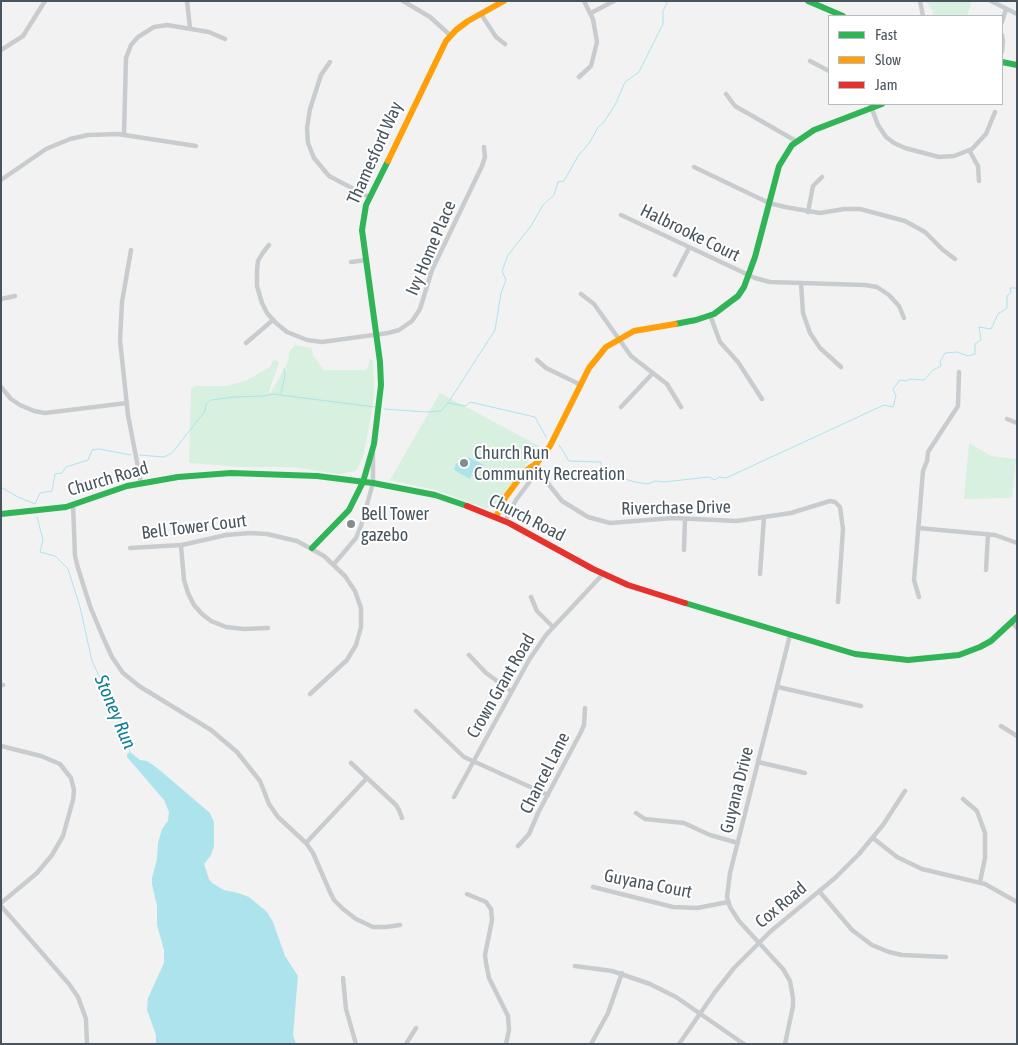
<!DOCTYPE html>
<html>
<head>
<meta charset="utf-8">
<style>
  body { margin:0 }
  #map { position:relative; width:1018px; height:1045px; overflow:hidden; background:#f2f2f2; font-family:"Asap Condensed",sans-serif }
  canvas { display:block }
  .frame { position:absolute; inset:0; border:2px solid #49555e; pointer-events:none }
  .legend { position:absolute; left:828px; top:15px; width:175px; height:90px; box-sizing:border-box; background:#fff; border:1px solid #b6bbbf; margin:0; padding:6px 9px; list-style:none; font-size:15px; color:#49555e }
  .legend li { display:flex; align-items:center; gap:10px; height:25px }
  .legend b { width:25px; border:1px solid #b6bbbf }
</style>
</head>
<body>
<div id="map">
<canvas width="1018" height="1045"></canvas>
<div class="frame"></div>
<ul class="legend">
<li><b style="height:6px;background:#30b455"></b>Fast</li>
<li><b style="height:6px;background:#ff9f0a"></b>Slow</li>
<li><b style="height:6px;background:#e5322d"></b>Jam</li>
</ul>
</div>
<script>
const context = document.querySelector('canvas').getContext('2d');
context.lineJoin = 'round';
function fillPath(path, color) { context.fillStyle = color; context.fill(path, 'evenodd'); }
const toPath = rows => new Path2D(rows.map(r => 'M' + r).join(''));
function strokePath(path, color, width, dash) { context.strokeStyle = color; context.lineWidth = width; context.lineCap = dash ? 'butt' : 'round'; context.setLineDash(dash || []); context.stroke(path); }
function drawText(font, color, halo, rows, align = 'center') {
  context.font = font + ' "Asap Condensed",sans-serif'; context.lineWidth = 4; context.setLineDash([]); context.textBaseline = 'middle'; context.strokeStyle = halo; context.fillStyle = color; for (const [text, x, y, turn = 0] of rows) {
    context.save(); context.translate(x, y); context.rotate((+turn || 0) * Math.PI / 180); context.textAlign = isNaN(turn) ? turn : align; if (halo) context.strokeText(text, 0, 0); context.fillText(text, 0, 0); context.restore();
  }
}
const green = toPath([
  [926,1,971,1,971,4,967,16,933,16,933,11],
  [295,345,312,348,313,356,324,370,364,370,368,368,370,359,373,361,374,392,371,416,363,457,356,471,338,474,293,467,242,467,189,463,191,389,195,386,227,386,247,380,270,367,273,361,276,360,279,363,268,394,271,392,288,362,289,352],
  [440,393,539,446,496,508,485,508,436,490,390,480],
  [969,443,991,456,1016,459,1012,498,964,499]
]);
const water = toPath([
  [468,457,484,465,482,471,475,468,470,479,454,470,456,463,464,466],
  [130,752,140,760,147,761,156,767,210,813,214,822,214,846,211,855,204,864,209,879,212,883,224,890,238,893,249,897,267,912,273,922,285,956,298,976,293,1035,296,1044,156,1044,156,1035,147,1010,148,998,164,963,164,950,157,925,157,906,152,884,152,878,157,859,158,843,162,829,168,821,169,812,164,800,127,757,127,754]
]);
const stream = toPath([
  [281,394,285,375,284,369],
  [448,403,466,406,470,402,535,417,546,437],
  [384,409,426,412,441,411,448,403,495,330,501,293,506,280,502,271,508,255,531,226,543,205,554,195,558,182,564,181,578,156,590,142,598,127,604,122,616,103,625,82,639,72,663,24,663,11,668,1],
  [559,445,569,461,601,462,601,472,635,482,648,484,655,481,664,482,709,477,715,480,719,477,726,478,884,405,893,407,896,396,893,389,900,380,906,381,910,379,924,380,933,370,941,366,940,362,945,353,957,352,968,356,975,354,975,344,981,340,979,327,991,329,998,314,1007,308,1007,296,1011,293,1010,288,1017,288],
  [139,455,164,457,172,453,205,411,206,404,211,400,234,397,264,396,272,394,375,407],
  [1,487,18,497,35,504,40,493,52,491,55,474,62,473,66,467,88,460,92,450,99,449,131,455],
  [37,517,43,540,40,552,55,556,68,569,80,607,92,661,123,727,130,752]
]);
const street = toPath([
  [187,1,190,28],
  [403,1,430,17,450,35],
  [920,1,923,16],
  [991,1,1017,14],
  [591,13,614,1],
  [481,14,496,37,505,44],
  [1002,22,1006,9],
  [1002,35,1003,41,1002,52],
  [1,50,23,36,45,1],
  [810,61,829,71],
  [330,62,321,75,310,109,307,128,308,143,314,158,329,176,369,197],
  [579,77,591,66,597,42,593,19,584,1],
  [726,94,735,106,796,141],
  [870,104,878,125,886,137,894,143,905,148,939,157,954,156,972,149,986,134,995,112],
  [124,134,126,58,131,45,138,37,154,27,167,25,209,32,225,39],
  [969,150,978,166,979,181],
  [694,167,769,203,785,207,820,213,844,209,860,209,905,221,925,232,943,250,955,259],
  [1,180,46,149,70,139,88,135,118,134,196,146],
  [808,212,813,186,822,177],
  [621,215,755,278,770,282,865,285,877,287,889,295,899,306,904,318],
  [269,245,262,254,258,261,257,270,257,286,262,303,267,313,276,323,287,332,307,340,322,342,388,333,399,330,412,321,420,309,432,270,482,166,485,157,484,147],
  [131,250,122,302,120,340,128,415,141,483],
  [351,262,366,260],
  [675,275,689,248],
  [801,283,803,313,810,333,820,348,841,367],
  [581,294,594,304,631,356,667,384,681,407],
  [1,299,15,296],
  [710,315,720,342,738,362,762,399],
  [246,343,273,320],
  [537,360,546,368,581,385],
  [1,387,11,399,20,405,34,411,45,413,127,403],
  [621,407,653,373],
  [1007,419,1017,423],
  [537,463,550,486,562,501,588,517,610,523,673,518,737,521,791,513,830,501,835,502,840,507,843,529,838,602],
  [73,504,75,556,78,568,90,606,102,635,112,657,123,673,139,686,211,730,237,752,260,781,269,804,278,817,306,843,313,853,330,892,334,900,343,909,356,919,373,927,386,927,400,925],
  [505,521,516,500,533,477,537,463],
  [918,528,995,535,1017,543],
  [182,545,181,546,184,580,188,593,194,605,202,614,211,621,226,627,244,629,268,628],
  [130,548,182,545,226,535,250,533,267,534,297,541,324,556,345,576,355,591,361,608,361,627,356,645,347,660,310,694],
  [684,550,685,519],
  [334,564,356,538,361,526,373,483,373,453],
  [986,570,988,534],
  [760,574,764,517],
  [531,597,537,611,553,627],
  [919,597,914,580,923,471,927,461,928,452,958,406,959,372],
  [1012,623,1017,628],
  [469,655,486,673,511,691],
  [1,685,3,685],
  [778,687,861,706],
  [416,711,464,757,548,795],
  [1001,726,1017,736],
  [1,746,41,756,60,764,71,778,74,790,73,800,63,836,52,855,37,873,1,903],
  [758,762,805,773],
  [351,763,396,805,399,810,402,818],
  [454,797,529,660,546,635,603,574],
  [963,799,977,811,985,833,985,858,980,882],
  [636,813,645,819,684,823,710,835,738,843],
  [873,838,897,857,922,869,985,884,1017,902],
  [306,843,367,778],
  [518,846,529,834,538,813,581,732,584,725,585,708],
  [593,887,673,907,697,908,728,902],
  [819,891,852,930,872,945,889,952,902,955,946,957],
  [467,894,486,902,491,909,492,920,485,955,486,963,489,978,508,1016,509,1030,506,1044],
  [1,906,69,984,78,997,86,1019,87,1044],
  [575,966,612,971,650,984,676,997,744,1044],
  [343,978,346,1009,356,1044],
  [406,1044,416,1028],
  [591,1044,608,1013,622,973],
  [679,1044,715,992,734,968,771,931,835,878,859,854,883,825,905,791],
  [785,1044,793,1006,793,998,790,981,783,969,739,921,730,907,727,897,730,873,790,635]
]);
const fast = toPath([
  [808,1,843,16],
  [1002,62,1017,65],
  [675,324,696,320,714,314,738,296,744,287,755,257,779,166,792,145,814,130,882,104],
  [1,514,66,507,127,486,178,477,231,473,317,476,373,483,435,495,467,506],
  [312,548,349,510,363,482,374,444,381,385,380,362,362,230,366,205,388,161],
  [685,603,855,654,908,660,959,655,980,647,991,641,1017,617]
]);
const slow = toPath([
  [388,161,446,41,456,30,468,21,504,1],
  [496,517,505,498,524,472,537,463,550,446,589,368,606,347,634,331,675,324]
]);
const jam = toPath([
  [467,506,509,523,593,569,628,585,685,603]
]);
const markers = [
  [464,463,5,"#848c92"],
  [351,524,5,"#848c92"]
];
const streetNames = [
  ["Thamesford Way",375,153,-66],
  ["Halbrooke Court",690,233,26],
  ["Ivy Home Place",431,248,-67],
  ["Church Road",108,479,-16],
  ["Riverchase Drive",676,508,-1],
  ["Church Road",527,518,27],
  ["Bell Tower Court",194,527,-7],
  ["Crown Grant Road",501,686,-60],
  ["Chancel Lane",545,773,-63],
  ["Guyana Drive",737,790,-76],
  ["Guyana Court",648,884,11],
  ["Cox Road",781,905,-40]
];
const poiNames = [
  ["Church Run",474,453],
  ["Community Recreation",474,474],
  ["Bell Tower",361,514],
  ["gazebo",361,535]
];
const waterNames = [
  ["Stoney Run",115,712,67]
];
fillPath(green, '#d7f0df');
fillPath(water, '#ade3ed');
strokePath(stream, '#ade3ed', 1);
strokePath(street, '#c9ccce', 4.5);
strokePath(fast, '#30b455', 6);
strokePath(slow, '#ff9f0a', 6);
strokePath(jam, '#e5322d', 6);
for (const [x, y, r, color] of markers) { const dot = new Path2D(); dot.arc(x, y, r, 0, 2 * Math.PI); context.fillStyle = color; context.fill(dot); strokePath(dot, '#fff', 2); }
drawText('18px', '#49555e', '#fff', streetNames);
drawText('18px', '#49555e', '#fff', poiNames, 'left');
drawText('italic 19px', '#0f7f94', '#fff', waterNames);
</script>
</body>
</html>
